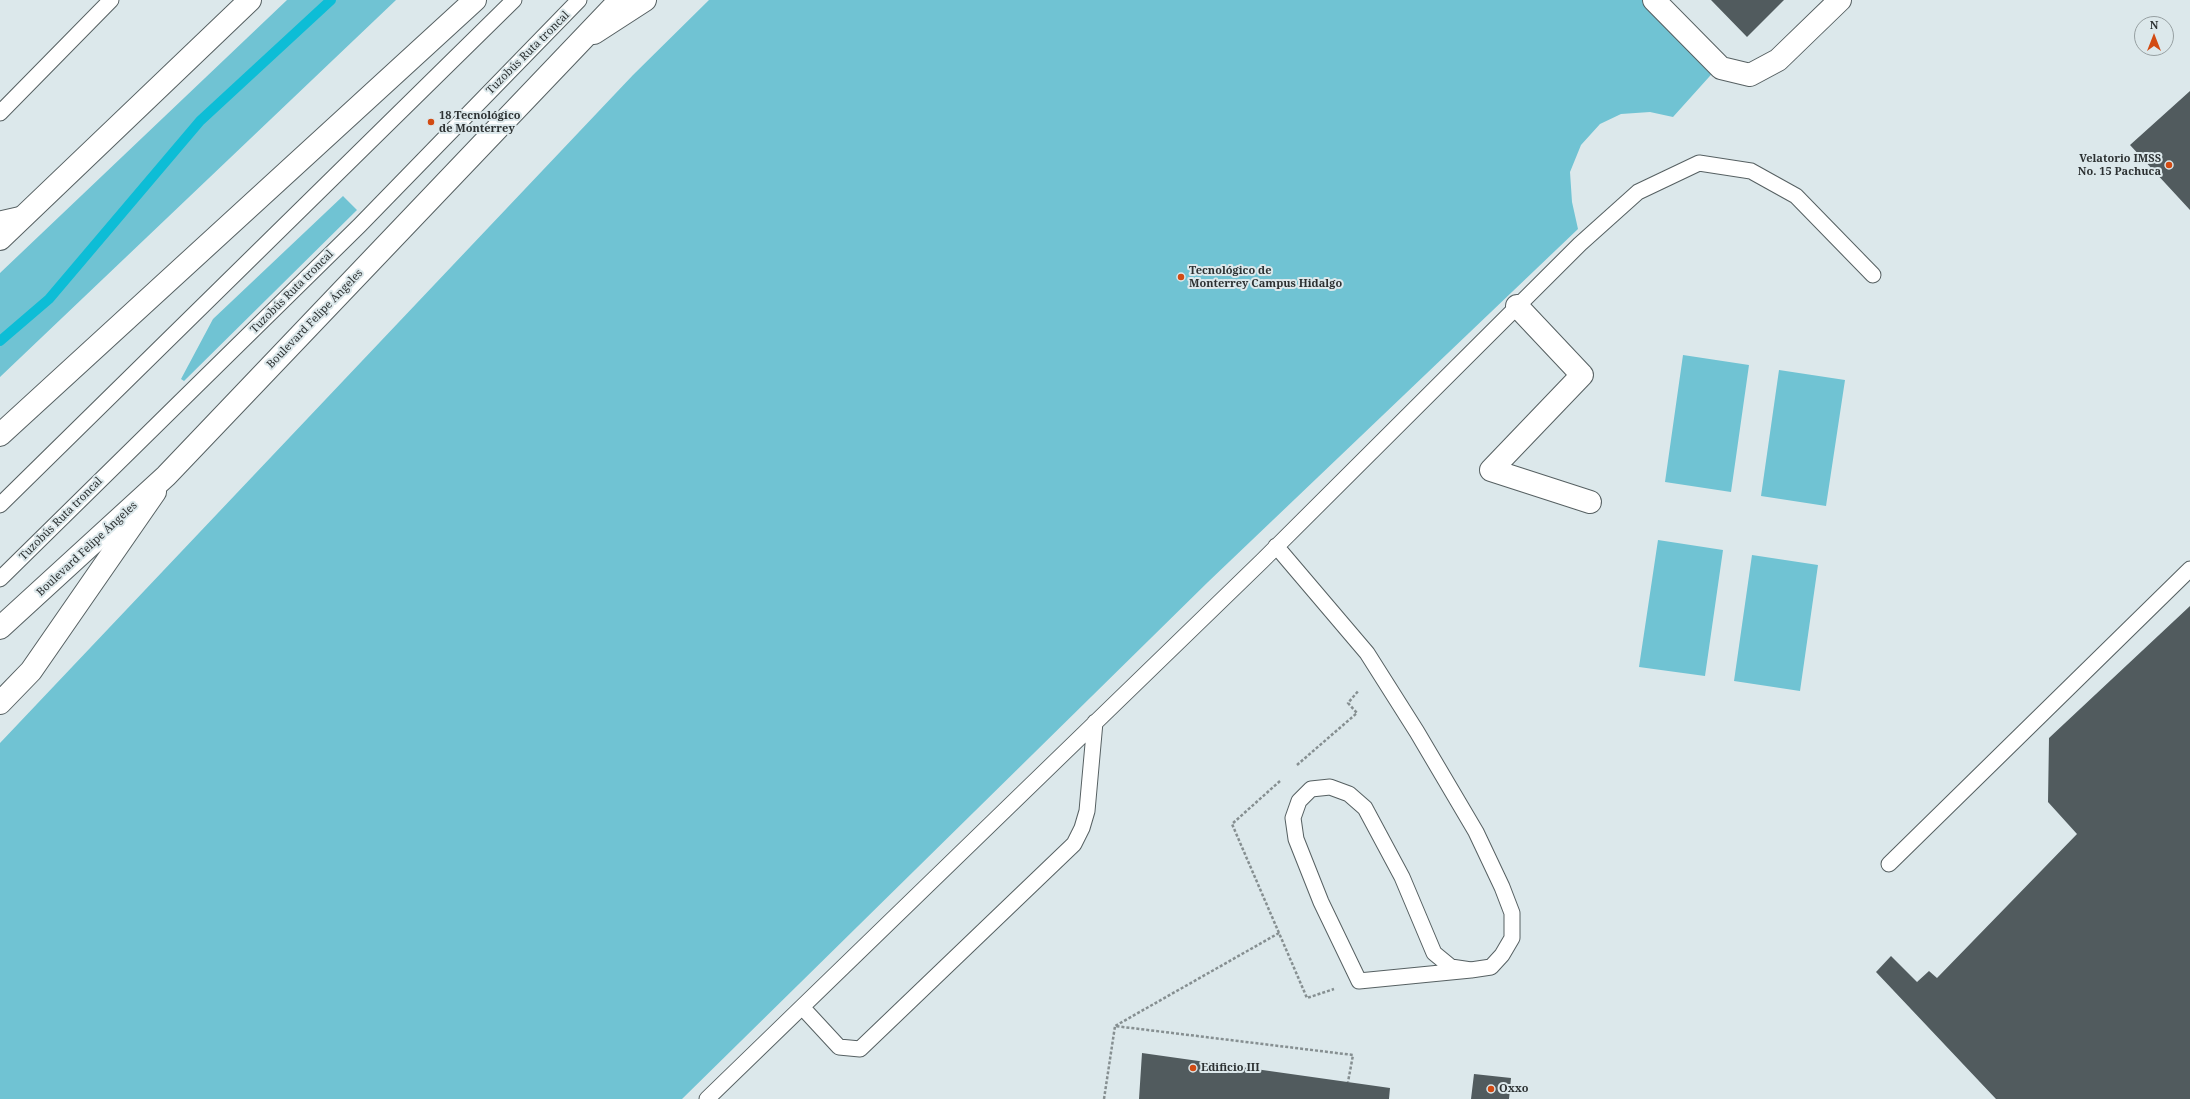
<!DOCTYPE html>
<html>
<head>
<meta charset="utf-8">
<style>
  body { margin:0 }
  #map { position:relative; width:2190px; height:1099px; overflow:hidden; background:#dce8eb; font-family:"Noto Serif",serif }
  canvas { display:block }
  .north { position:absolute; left:2134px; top:16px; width:40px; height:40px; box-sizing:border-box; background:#dce8eb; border:1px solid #969fa1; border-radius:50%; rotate:0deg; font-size:11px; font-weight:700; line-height:16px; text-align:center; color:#2c3132 }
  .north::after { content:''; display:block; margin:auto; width:14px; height:18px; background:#d24b13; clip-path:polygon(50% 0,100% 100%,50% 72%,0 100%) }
</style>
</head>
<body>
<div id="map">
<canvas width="2190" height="1099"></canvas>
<div class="north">N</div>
</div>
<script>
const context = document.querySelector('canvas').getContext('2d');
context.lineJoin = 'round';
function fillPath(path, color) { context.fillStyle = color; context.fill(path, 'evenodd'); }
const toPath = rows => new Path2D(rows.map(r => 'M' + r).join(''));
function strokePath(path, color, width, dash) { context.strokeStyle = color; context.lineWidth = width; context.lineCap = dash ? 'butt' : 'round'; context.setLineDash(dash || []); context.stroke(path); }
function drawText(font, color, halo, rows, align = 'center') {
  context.font = font + ' "Noto Serif",serif'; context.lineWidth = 4; context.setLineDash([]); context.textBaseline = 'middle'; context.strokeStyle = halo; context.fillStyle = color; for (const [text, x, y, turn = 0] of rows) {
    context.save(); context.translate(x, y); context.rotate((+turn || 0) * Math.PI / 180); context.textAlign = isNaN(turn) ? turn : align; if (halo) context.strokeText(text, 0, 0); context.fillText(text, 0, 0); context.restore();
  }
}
const green = toPath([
  [287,0,396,0,0,377,0,273],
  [709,0,1646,0,1718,67,1673,117,1650,112,1621,114,1600,124,1581,145,1570,172,1572,202,1578,229,1208,582,682,1099,0,1099,0,743,633,75],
  [343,196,357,210,184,381,181,379,213,319],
  [1683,355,1749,365,1731,492,1665,482],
  [1779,370,1845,380,1826,506,1761,496],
  [1658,540,1723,550,1705,676,1639,667],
  [1752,555,1818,565,1800,691,1734,681]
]);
const stream = toPath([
  [0,341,49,299,200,121,331,0]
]);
const building = toPath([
  [1711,0,1784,0,1747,37],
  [2190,91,2190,210,2130,145],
  [2190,606,2190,1099,1996,1099,1876,972,1891,956,1917,982,1929,971,1937,978,2077,834,2048,802,2049,738],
  [1142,1053,1390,1088,1389,1099,1139,1099],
  [1474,1074,1511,1078,1509,1099,1471,1099]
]);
const path = toPath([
  [1297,765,1357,713,1348,703,1359,690],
  [1280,781,1232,824,1307,998,1334,989],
  [1279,933,1115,1026,1353,1055,1348,1082],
  [1104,1099,1115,1026]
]);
const service = toPath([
  [0,113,111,0],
  [0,219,26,213],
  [0,505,514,0],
  [1276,546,1367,653,1417,732,1476,832,1502,887,1512,913,1512,938,1502,955,1491,967,1471,970,1451,967,1434,953,1402,877,1365,808,1349,794,1330,787,1311,789,1299,801,1293,818,1296,839,1321,902,1359,981,1471,970],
  [0,579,360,225,579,0],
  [1889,864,2190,569],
  [802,1007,839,1047,860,1049,1074,844,1082,828,1087,811,1095,722],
  [707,1099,1262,561,1580,244,1638,192,1699,163,1751,171,1796,196,1873,275]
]);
const pedestrian = toPath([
  [1517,306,1582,375,1491,470,1590,502]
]);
const minor = toPath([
  [1654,0,1721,68,1750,75,1778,60,1840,0]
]);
const secondary = toPath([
  [594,33,645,0],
  [0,239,250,0],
  [0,703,31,671,155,492]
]);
const trunk = toPath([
  [0,435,475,0],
  [0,628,166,476,620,0]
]);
const markers = [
  [431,122,4,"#d24b13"],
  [2169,165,4,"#d24b13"],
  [1181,277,4,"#d24b13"],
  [1193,1068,4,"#d24b13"],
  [1491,1089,4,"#d24b13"]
];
const streetNames = [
  ["Tuzobús Ruta troncal",528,53,-45],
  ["Tuzobús Ruta troncal",292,292,-45],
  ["Boulevard Felipe Ángeles",315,319,-46],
  ["Tuzobús Ruta troncal",61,519,-45],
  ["Boulevard Felipe Ángeles",87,549,-43]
];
const poiNames = [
  ["18 Tecnológico",439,116],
  ["de Monterrey",439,129],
  ["Velatorio IMSS",2161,159,"right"],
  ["No. 15 Pachuca",2161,172,"right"],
  ["Tecnológico de",1189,271],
  ["Monterrey Campus Hidalgo",1189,284],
  ["Edificio III",1201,1068],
  ["Oxxo",1499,1089]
];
fillPath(green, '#70c3d3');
strokePath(stream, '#0dbdd6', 10);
fillPath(building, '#515b5e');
strokePath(service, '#566062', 17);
strokePath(pedestrian, '#566062', 24);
strokePath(minor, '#566062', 24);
strokePath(secondary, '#566062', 24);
strokePath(trunk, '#566062', 24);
strokePath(path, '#868f91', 2.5, [3, 2]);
strokePath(service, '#fff', 15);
strokePath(pedestrian, '#fff', 22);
strokePath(minor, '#fff', 22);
strokePath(secondary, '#fff', 22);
strokePath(trunk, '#fff', 22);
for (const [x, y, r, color] of markers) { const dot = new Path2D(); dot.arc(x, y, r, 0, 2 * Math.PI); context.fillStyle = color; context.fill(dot); strokePath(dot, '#dce8eb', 1.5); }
drawText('11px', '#2c3132', '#dce8eb', streetNames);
drawText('bold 11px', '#2c3132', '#dce8eb', poiNames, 'left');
</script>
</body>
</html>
